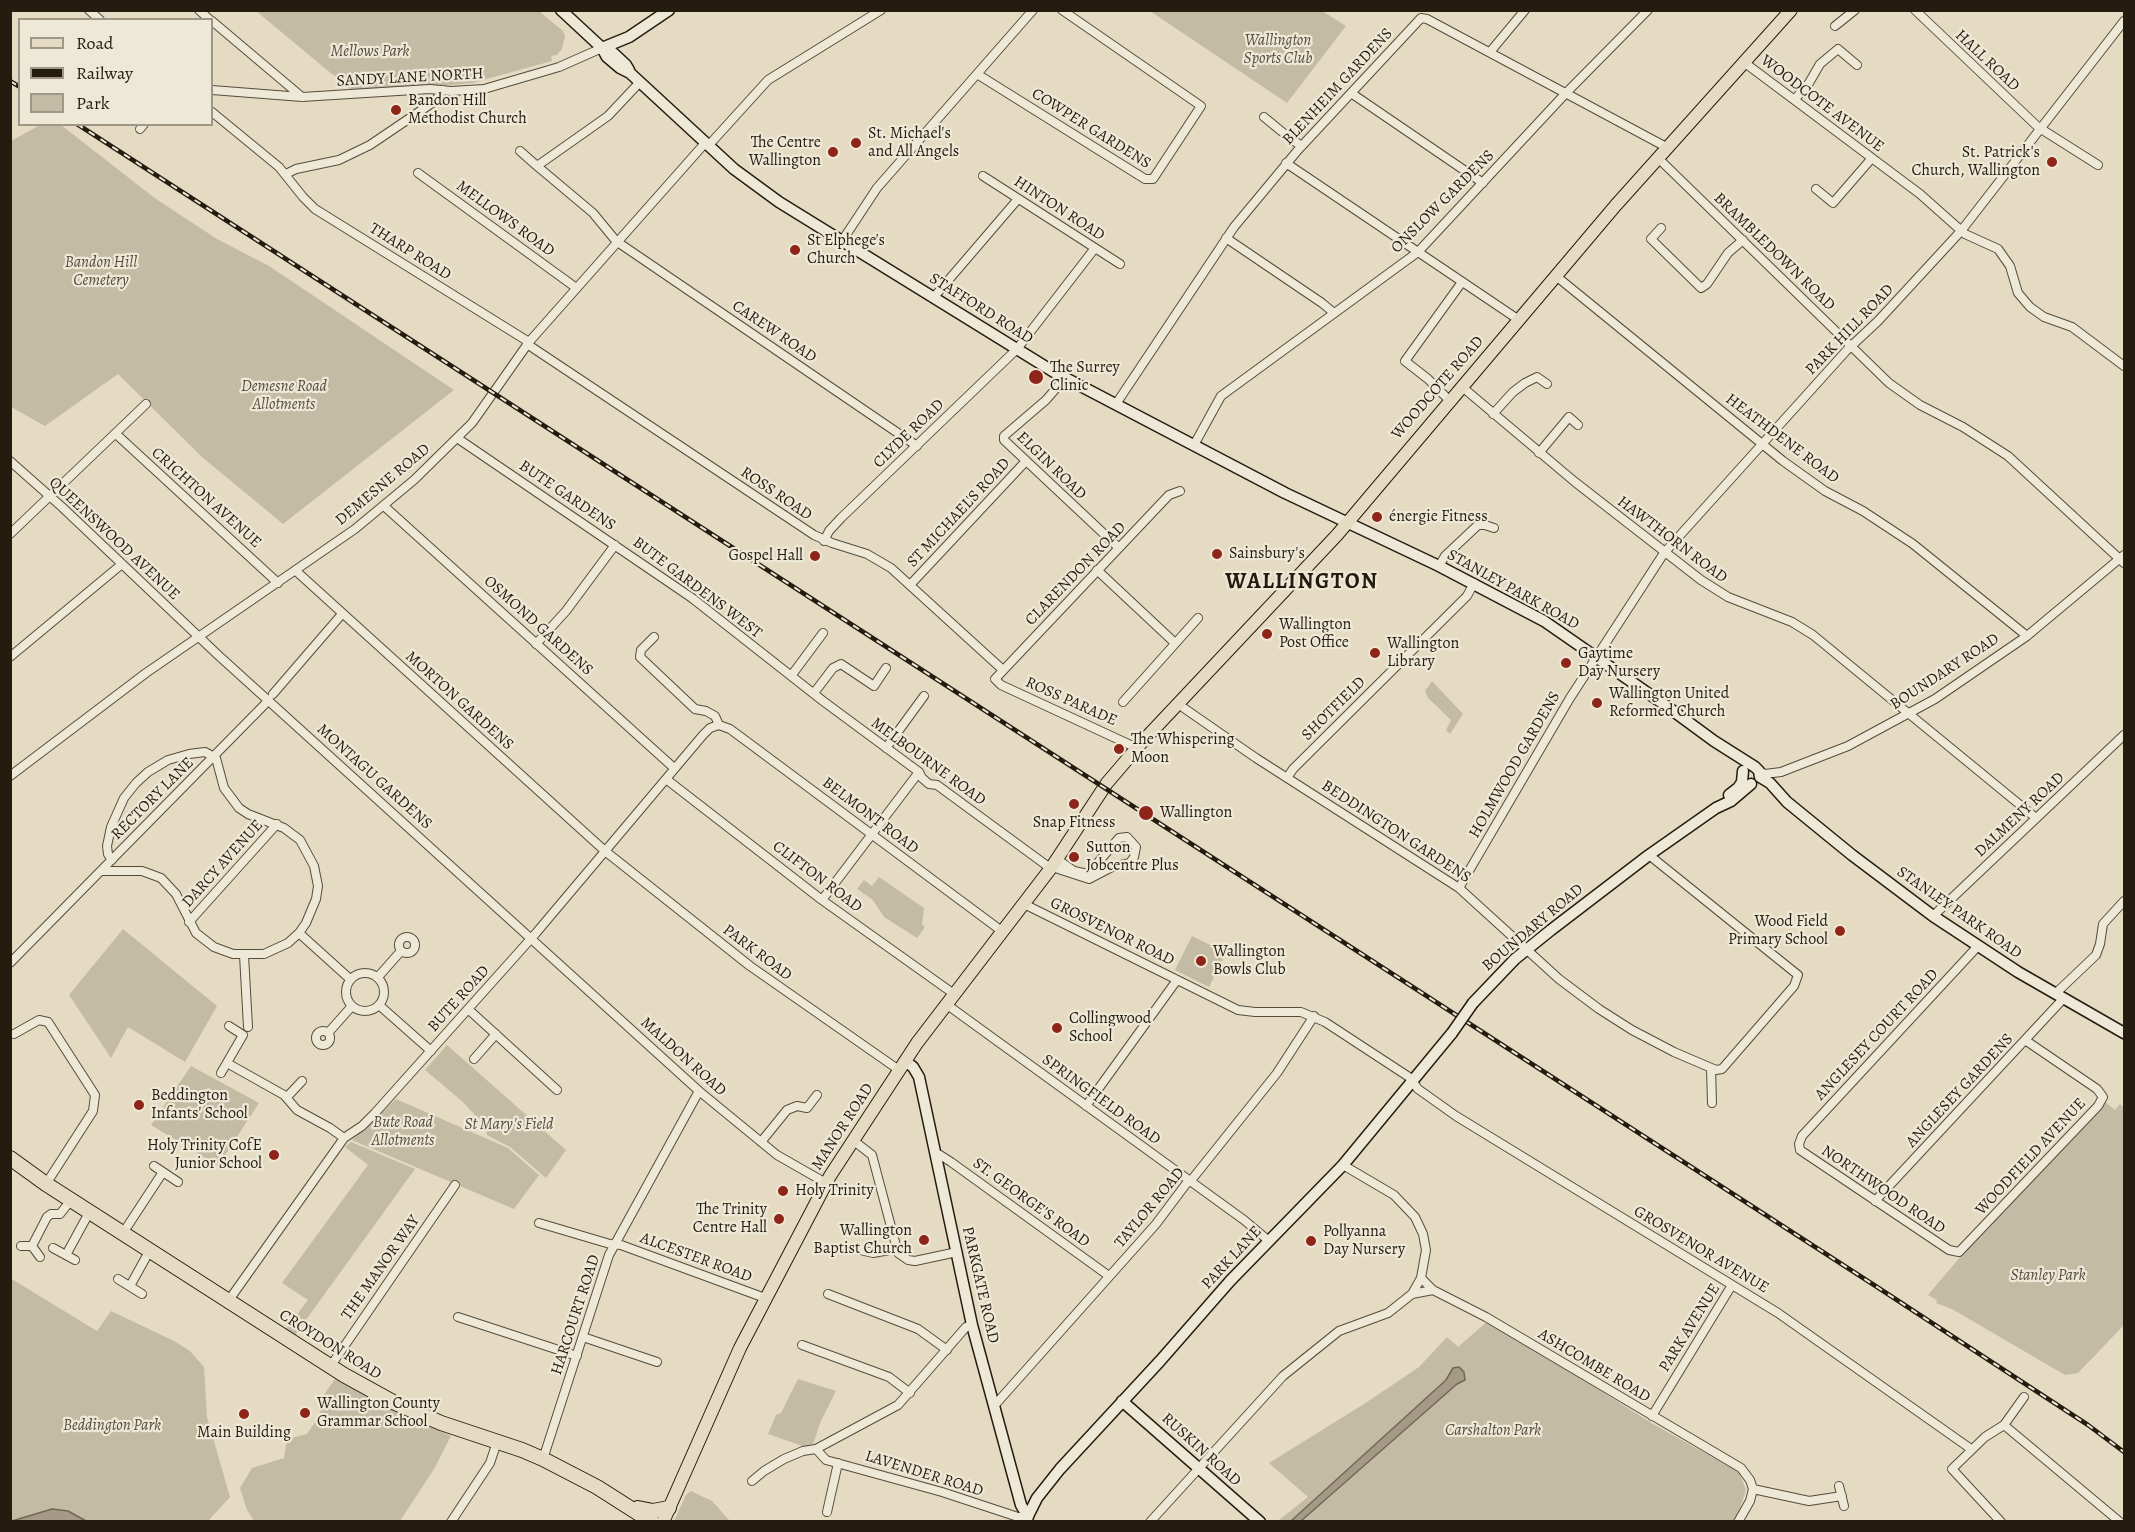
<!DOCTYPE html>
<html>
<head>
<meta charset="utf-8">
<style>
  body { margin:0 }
  #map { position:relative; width:2135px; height:1532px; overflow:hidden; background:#e5dbc2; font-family:Alegreya,serif }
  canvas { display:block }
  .frame { position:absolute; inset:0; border:12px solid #251c10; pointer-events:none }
  .legend { position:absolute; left:18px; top:18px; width:195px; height:108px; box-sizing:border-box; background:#eee8d7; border:2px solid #9e9687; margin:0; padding:8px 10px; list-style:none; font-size:18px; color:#251c10 }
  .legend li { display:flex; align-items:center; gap:12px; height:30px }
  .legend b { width:30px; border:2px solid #9e9687 }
</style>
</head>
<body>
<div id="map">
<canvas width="2135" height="1532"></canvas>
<div class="frame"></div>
<ul class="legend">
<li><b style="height:8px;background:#e5dbc2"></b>Road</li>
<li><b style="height:8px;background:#251c10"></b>Railway</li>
<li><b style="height:16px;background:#c4bba4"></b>Park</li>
</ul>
</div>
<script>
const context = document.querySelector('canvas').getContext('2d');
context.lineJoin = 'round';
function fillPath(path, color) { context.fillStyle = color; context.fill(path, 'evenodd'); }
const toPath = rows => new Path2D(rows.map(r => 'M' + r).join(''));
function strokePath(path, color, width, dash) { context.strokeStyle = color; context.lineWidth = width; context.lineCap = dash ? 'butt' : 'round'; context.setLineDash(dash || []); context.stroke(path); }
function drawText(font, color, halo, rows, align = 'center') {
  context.font = font + ' Alegreya,serif'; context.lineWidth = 4.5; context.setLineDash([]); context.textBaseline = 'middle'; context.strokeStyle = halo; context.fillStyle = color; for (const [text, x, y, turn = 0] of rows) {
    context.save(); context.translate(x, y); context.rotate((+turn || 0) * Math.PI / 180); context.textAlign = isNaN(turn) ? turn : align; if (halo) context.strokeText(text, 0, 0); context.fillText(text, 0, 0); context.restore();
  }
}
const green = toPath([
  [256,11,539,11,563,31,565,36,562,49,557,55,551,56,552,61,472,83,356,94],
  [1150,11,1322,11,1346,26,1287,103],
  [42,124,61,125,156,199,217,239,269,266,454,390,283,524,202,457,118,374,45,426,11,407,11,141],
  [1432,681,1463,714,1450,734,1446,730,1451,720,1428,698,1425,691],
  [879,877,924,908,922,925,925,927,917,938,884,917,873,900,857,889,864,880,872,886],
  [123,929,217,1006,185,1062,128,1027,111,1058,69,995],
  [1192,936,1226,953,1209,987,1175,970],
  [447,1045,566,1150,546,1178,510,1147,487,1135,485,1126,463,1102,425,1070],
  [191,1066,259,1103,218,1166,151,1125],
  [396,1099,508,1148,539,1175,514,1209,352,1140],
  [2103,1100,2115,1110,2120,1104,2124,1108,2124,1325,2078,1373,2065,1375,1952,1309,1936,1303,1937,1300,1928,1295,1961,1256],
  [351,1142,415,1169,295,1335,286,1329,308,1300,282,1283,368,1165,345,1147],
  [10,1278,97,1331,111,1311,174,1341,190,1351,204,1367,207,1417,230,1497,208,1521,11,1521],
  [1489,1320,1653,1424,1739,1472,1746,1490,1739,1511,1733,1521,1278,1521,1308,1497,1269,1463,1364,1404,1419,1367,1447,1337,1458,1347],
  [335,1379,390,1408,451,1436,434,1469,400,1521,254,1521,247,1510,240,1488,252,1468,284,1458,287,1439,307,1434,320,1415,321,1399],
  [798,1379,836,1391,820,1423,813,1445,808,1448,768,1434,776,1415,781,1413],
  [691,1491,712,1501,730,1521,674,1521,686,1495]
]);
const water = toPath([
  [1459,1367,1464,1372,1465,1380,1457,1384,1301,1521,1291,1521,1446,1380,1453,1368,1459,1367],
  [52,1509,68,1511,86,1521,12,1521,52,1509]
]);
const street = toPath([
  [89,10,100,20],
  [199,10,210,20],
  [1915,10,2038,127,2098,165],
  [212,21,302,97],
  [1835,26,1855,10],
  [1490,52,1525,10],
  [1745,63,1920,194,1965,234,1998,249,2010,266,2018,293,2030,307,2044,317,2072,327,2124,366],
  [977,74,1145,179,1153,179,1201,106,1062,10],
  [640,82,608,116,537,166,593,213,616,241,917,446],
  [212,90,302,97,430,89,451,91,484,89,559,67,602,48],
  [1351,93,1483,183],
  [1795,99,1809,83,1820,64,1838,49,1857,65],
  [212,112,279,167,303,197,315,209,529,342],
  [1264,117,1292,140,1302,146],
  [140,129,144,124],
  [709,145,768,80,881,10],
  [520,151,537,166],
  [1658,158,1889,383,1920,405,1963,427,2008,456,2124,563],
  [1286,163,1519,320],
  [418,173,575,287],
  [286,174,296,169,339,160,370,145,435,101,443,90],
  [983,176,1120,264],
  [1816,189,1833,203,1872,158],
  [1661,228,1651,239,1701,288,1707,284,1728,253,1743,240],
  [1226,238,1322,303,1334,313],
  [842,241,877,188,1033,10],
  [1556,276,1783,461,1825,491,1863,511,1913,544,2027,636],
  [934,297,1018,199],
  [527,344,814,535,832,543,867,554,891,568,1003,670],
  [1065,378,1046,400,1004,436,1004,440,1119,548],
  [1461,386,1575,482,1701,580,1728,597,1792,622,1813,635,2036,818],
  [1449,400,1428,379,1405,361,1462,282],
  [1116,404,1234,227,1298,150,1421,18,1427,19,1668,148],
  [1493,414,1513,392,1525,383,1537,377,1547,384],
  [116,434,278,583],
  [457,438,692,598,823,701,919,772,922,778,929,784,937,785,1046,865,1089,879,1112,867,1130,863,1134,857,1136,847,1127,837,1119,838,1088,874,1074,871,1057,859],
  [1194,445,1221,396,1418,252,1566,93,1648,10],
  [1539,453,1569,417,1578,425],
  [10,461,62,507,218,655,699,1091,777,1155,826,1183],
  [384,506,674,768],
  [10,534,146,404],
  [824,541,829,531,841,518,1017,349,1095,248],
  [1439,566,1445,556,1478,525,1485,525,1494,528],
  [1097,570,1175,643],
  [296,571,605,851,750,966,899,1070],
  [910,585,1026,461],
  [654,637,641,650,640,657,695,709,706,711,715,716,719,725],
  [536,644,566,611,615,545],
  [10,657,122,564],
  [791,676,823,633],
  [814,693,833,668,841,664,874,686,886,668],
  [273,694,342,614],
  [1123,702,1198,618],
  [1178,704,1256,758,1459,888,1559,979,1599,1009,1632,1030,1674,1052,1716,1070,1722,1069,1794,986,1798,975,1649,855],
  [719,725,730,729,1003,932],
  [886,748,924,696],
  [1137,748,1001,685,995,679,1169,495,1180,491],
  [1759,771,1765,774,1781,772,1848,746,1935,699,2027,636,2124,555],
  [10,776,146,673,355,529,414,480,472,423,529,342,706,142],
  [1287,778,1293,769,1467,596,1474,583],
  [666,779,822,900,954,994],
  [102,871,142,871,161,878,176,894,196,933,214,947,233,954,264,954,288,943,299,933,306,923,316,899,318,886,314,866,300,840,284,828,248,814,239,808,224,788,216,758,205,752,189,754,168,760,148,772,136,783,124,798,111,827,107,846,108,854,112,860],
  [1459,888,1570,698,1664,553,1847,350,1878,321,1961,231,2124,21],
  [822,900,919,772],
  [1024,904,1238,1010,1255,1012,1301,1012,1325,1022,1409,1077,1418,1089,1456,1116,1778,1313,1971,1449],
  [1933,916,2124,735],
  [189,922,277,824],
  [299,933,350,979],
  '399 945a8 8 0 1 1 16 0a8 8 0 1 1-16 0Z',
  [1978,946,1802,1136,1799,1144,1800,1150,1949,1250,1959,1252,2098,1106,2103,1097,2097,1089,2025,1040],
  [244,955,248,1027],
  [10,963,269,700],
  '346 992a19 19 0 1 1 38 0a19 19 0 1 1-38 0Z',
  [378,977,401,951],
  [2055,994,2096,955,2100,944,2103,924,2124,901],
  [946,1004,1244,1220,1269,1241],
  [379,1005,431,1051],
  [468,1009,557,1090],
  '316 1038a7 7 0 1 1 14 0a7 7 0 1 1-14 0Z',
  [328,1033,352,1006],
  [14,1034,39,1020,48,1022,95,1095,93,1111,46,1184],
  [474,1059,496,1034],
  [227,1063,284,1095,297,1110,330,1128,344,1138],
  [1711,1068,1712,1103],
  [221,1073,243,1035,229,1026],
  [287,1097,302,1081],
  [1086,1106,1177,980],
  [854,1141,872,1155,898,1253,908,1260,915,1261,957,1252],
  [761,1142,787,1110,797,1106,807,1108,817,1095],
  [936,1154,940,1155,951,1162,1109,1276],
  [154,1166,178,1182],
  [1875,1201,2063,999],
  [539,1223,610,1244,621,1245,765,1298],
  [123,1233,163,1172],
  [21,1246,32,1246,47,1217,51,1214,60,1214,71,1200],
  [32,1246,40,1257],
  [53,1248,75,1260],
  [860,1250,873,1253,895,1249],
  [66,1255,90,1211],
  [1421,1278,1433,1290,1486,1317,1741,1468,1750,1480,1753,1489,1750,1501,1738,1522],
  [118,1279,142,1294],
  [130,1286,150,1250],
  [828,1294,918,1329,947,1350],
  [1412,1294,1433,1290],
  [229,1300,344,1138,362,1126,375,1113,536,933,703,735,710,728,719,725],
  [458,1317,577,1356],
  [583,1337,657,1362],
  [802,1345,889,1377,910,1393],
  [330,1367,455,1185],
  [994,1406,1156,1224,1186,1184,1193,1178,1277,1073,1314,1016],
  [1652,1416,1732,1285],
  [2004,1425,2120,1522],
  [816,1449,826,1460,942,1492,1018,1517,1028,1517],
  [543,1459,609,1255,699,1091],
  [752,1481,764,1471,784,1459,803,1451,816,1449,898,1405,966,1327,972,1325],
  [1839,1486,1844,1506],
  [1753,1489,1809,1501,1842,1496],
  [827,1512,838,1463],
  [451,1522,490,1463,497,1442],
  [1150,1522,1283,1376,1339,1331,1388,1313,1412,1294,1421,1278,1426,1250,1423,1234,1415,1217,1394,1195,1343,1165],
  [2001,1522,1952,1469,1985,1437,2004,1425,2024,1397]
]);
const secondary = toPath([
  [561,10,602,48,607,57,620,68,630,73,734,169,779,202,1054,372,1285,493,1439,566,1544,621,1665,705,1714,741,1755,767,1759,771,1760,777],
  [602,48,629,37,669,10],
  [602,48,610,50,626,65,629,70],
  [1760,777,1770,783,1787,802,1852,855,1933,916,2018,972,2124,1033],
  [1729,795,1738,788,1742,782,1743,771],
  [1473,1003,1515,959,1551,930,1649,855,1716,808,1731,801,1751,784],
  [905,1061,913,1067,919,1077,972,1325,1021,1505,1028,1517],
  [1122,1401,1260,1522],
  [1025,1522,1037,1498,1060,1469,1160,1361,1230,1281,1343,1165,1452,1033]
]);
const primary = toPath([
  [663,1522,740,1348,830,1176,917,1043,1051,868,1107,783,1142,742,1337,535,1616,205,1791,10]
]);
const highway = toPath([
  [10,1158,46,1184,344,1375,393,1402,441,1423,522,1450,543,1459,597,1487,652,1522],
  [638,1508,653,1511,669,1508]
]);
const rail = toPath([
  [10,81,20,87],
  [77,124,1874,1285,2088,1425,2124,1452]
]);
const secondaryBridge = toPath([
  [1452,1033,1473,1003]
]);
const markers = [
  [396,110,6,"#8f2418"],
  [856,143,6,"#8f2418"],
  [833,152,6,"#8f2418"],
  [2052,162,6,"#8f2418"],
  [795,250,6,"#8f2418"],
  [1036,377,8,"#8f2418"],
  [1377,517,6,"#8f2418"],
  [1217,554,6,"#8f2418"],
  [815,556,6,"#8f2418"],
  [1267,634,6,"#8f2418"],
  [1375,653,6,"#8f2418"],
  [1566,663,6,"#8f2418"],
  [1597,703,6,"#8f2418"],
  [1119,749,6,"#8f2418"],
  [1074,804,6,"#8f2418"],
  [1146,813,8,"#8f2418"],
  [1074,857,6,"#8f2418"],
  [1840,931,6,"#8f2418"],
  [1201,961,6,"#8f2418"],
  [1057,1028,6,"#8f2418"],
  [139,1105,6,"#8f2418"],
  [274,1155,6,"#8f2418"],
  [783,1191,6,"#8f2418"],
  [779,1219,6,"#8f2418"],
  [924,1240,6,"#8f2418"],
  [1311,1241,6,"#8f2418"],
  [305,1413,6,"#8f2418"],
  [244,1414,6,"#8f2418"]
];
const parkNames = [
  ["Wallington",1278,41],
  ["Sports Club",1278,59],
  ["Mellows Park",370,52],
  ["Bandon Hill",101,263],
  ["Cemetery",101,281],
  ["Demesne Road",284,387],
  ["Allotments",284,405],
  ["Bute Road",403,1123],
  ["Allotments",403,1141],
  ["St Mary's Field",509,1125],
  ["Stanley Park",2048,1276],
  ["Beddington Park",112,1426],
  ["Carshalton Park",1493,1431]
];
const streetNames = [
  ["HALL ROAD",1987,61,43],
  ["SANDY LANE NORTH",410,78,-3],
  ["BLENHEIM GARDENS",1338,87,-47],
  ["WOODCOTE AVENUE",1822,104,37],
  ["COWPER GARDENS",1091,129,32],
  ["ONSLOW GARDENS",1443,202,-45],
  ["HINTON ROAD",1059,209,33],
  ["MELLOWS ROAD",505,219,36],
  ["THARP ROAD",410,252,32],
  ["BRAMBLEDOWN ROAD",1774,252,44],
  ["STAFFORD ROAD",981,309,32],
  ["PARK HILL ROAD",1850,330,-46],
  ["CAREW ROAD",774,332,34],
  ["WOODCOTE ROAD",1438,388,-49],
  ["CLYDE ROAD",909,434,-44],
  ["HEATHDENE ROAD",1782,439,37],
  ["ELGIN ROAD",1051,466,44],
  ["DEMESNE ROAD",383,485,-40],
  ["ROSS ROAD",776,494,34],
  ["BUTE GARDENS",567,496,34],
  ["CRICHTON AVENUE",206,498,42],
  ["ST MICHAEL'S ROAD",959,513,-47],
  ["QUEENSWOOD AVENUE",114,539,43],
  ["HAWTHORN ROAD",1672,540,37],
  ["CLARENDON ROAD",1076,574,-46],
  ["BUTE GARDENS WEST",697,588,37],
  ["STANLEY PARK ROAD",1513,590,29],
  ["OSMOND GARDENS",538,626,42],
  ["BOUNDARY ROAD",1945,672,-33],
  ["MORTON GARDENS",459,701,42],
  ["ROSS PARADE",1071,702,24],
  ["SHOTFIELD",1334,709,-45],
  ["MELBOURNE ROAD",928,762,36],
  ["HOLMWOOD GARDENS",1515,765,-60],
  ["MONTAGU GARDENS",374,777,42],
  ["RECTORY LANE",153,799,-45],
  ["DALMENY ROAD",2020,815,-43],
  ["BELMONT ROAD",870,816,37],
  ["BEDDINGTON GARDENS",1396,832,33],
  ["DARCY AVENUE",223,864,-48],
  ["CLIFTON ROAD",817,877,37],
  ["STANLEY PARK ROAD",1959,913,35],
  ["BOUNDARY ROAD",1533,928,-40],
  ["GROSVENOR ROAD",1112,932,26],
  ["PARK ROAD",757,953,37],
  ["BUTE ROAD",459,999,-48],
  ["ANGLESEY COURT ROAD",1877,1035,-47],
  ["MALDON ROAD",683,1057,42],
  ["ANGLESEY GARDENS",1960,1091,-47],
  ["SPRINGFIELD ROAD",1101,1100,36],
  ["MANOR ROAD",843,1127,-57],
  ["WOODFIELD AVENUE",2031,1157,-47],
  ["NORTHWOOD ROAD",1883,1190,34],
  ["ST. GEORGE'S ROAD",1031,1203,36],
  ["TAYLOR ROAD",1150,1208,-50],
  ["GROSVENOR AVENUE",1701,1250,31],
  ["ALCESTER ROAD",696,1258,20],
  ["PARK LANE",1232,1258,-47],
  ["THE MANOR WAY",381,1268,-55],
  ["PARKGATE ROAD",980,1285,77],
  ["HARCOURT ROAD",576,1315,-72],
  ["PARK AVENUE",1690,1328,-58],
  ["CROYDON ROAD",330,1345,32],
  ["ASHCOMBE ROAD",1594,1366,31],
  ["RUSKIN ROAD",1201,1450,42],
  ["LAVENDER ROAD",924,1474,17]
];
const poiNames = [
  ["Bandon Hill",408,101],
  ["Methodist Church",408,119],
  ["St. Michael's",868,134],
  ["and All Angels",868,152],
  ["The Centre",821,143,"right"],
  ["Wallington",821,161,"right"],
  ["St. Patrick's",2040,153,"right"],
  ["Church, Wallington",2040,171,"right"],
  ["St Elphege's",807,241],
  ["Church",807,259],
  ["The Surrey",1050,368],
  ["Clinic",1050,386],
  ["énergie Fitness",1389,517],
  ["Sainsbury's",1229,554],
  ["Gospel Hall",803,556,"right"],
  ["Wallington",1279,625],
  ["Post Office",1279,643],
  ["Wallington",1387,644],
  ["Library",1387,662],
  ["Gaytime",1578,654],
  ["Day Nursery",1578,672],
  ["Wallington United",1609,694],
  ["Reformed Church",1609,712],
  ["The Whispering",1131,740],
  ["Moon",1131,758],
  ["Wallington",1160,813],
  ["Snap Fitness",1074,823,"center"],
  ["Sutton",1086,848],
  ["Jobcentre Plus",1086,866],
  ["Wood Field",1828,922,"right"],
  ["Primary School",1828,940,"right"],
  ["Wallington",1213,952],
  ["Bowls Club",1213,970],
  ["Collingwood",1069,1019],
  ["School",1069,1037],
  ["Beddington",151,1096],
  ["Infants' School",151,1114],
  ["Holy Trinity CofE",262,1146,"right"],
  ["Junior School",262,1164,"right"],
  ["Holy Trinity",795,1191],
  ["The Trinity",767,1210,"right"],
  ["Centre Hall",767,1228,"right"],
  ["Wallington",912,1231,"right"],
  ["Baptist Church",912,1249,"right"],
  ["Pollyanna",1323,1232],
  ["Day Nursery",1323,1250],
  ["Wallington County",317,1404],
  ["Grammar School",317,1422],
  ["Main Building",244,1433,"center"]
];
const districtNames = [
  ["WALLINGTON",1302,583]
];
fillPath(green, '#c4bba4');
fillPath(water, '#a49a85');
strokePath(water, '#716856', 1.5);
strokePath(street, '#554c3c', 10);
strokePath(secondary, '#251c10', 13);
strokePath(primary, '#251c10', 14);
strokePath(highway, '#251c10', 16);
strokePath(street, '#eee8d7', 8);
strokePath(secondary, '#eee8d7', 10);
strokePath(primary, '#e5dbc2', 12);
strokePath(highway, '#e5dbc2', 14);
strokePath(rail, '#251c10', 4.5);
strokePath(rail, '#eee8d7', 2, [7]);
strokePath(secondaryBridge, '#251c10', 13, []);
strokePath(secondaryBridge, '#eee8d7', 10);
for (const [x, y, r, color] of markers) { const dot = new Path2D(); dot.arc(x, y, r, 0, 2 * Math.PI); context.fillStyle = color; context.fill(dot); strokePath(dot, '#eee8d7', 2); }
drawText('italic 16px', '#554c3c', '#eee8d7', parkNames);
drawText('16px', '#251c10', '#eee8d7', streetNames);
drawText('16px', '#251c10', '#eee8d7', poiNames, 'left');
context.letterSpacing = '1.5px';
drawText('bold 22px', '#251c10', '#eee8d7', districtNames);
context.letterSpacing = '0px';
</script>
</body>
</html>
